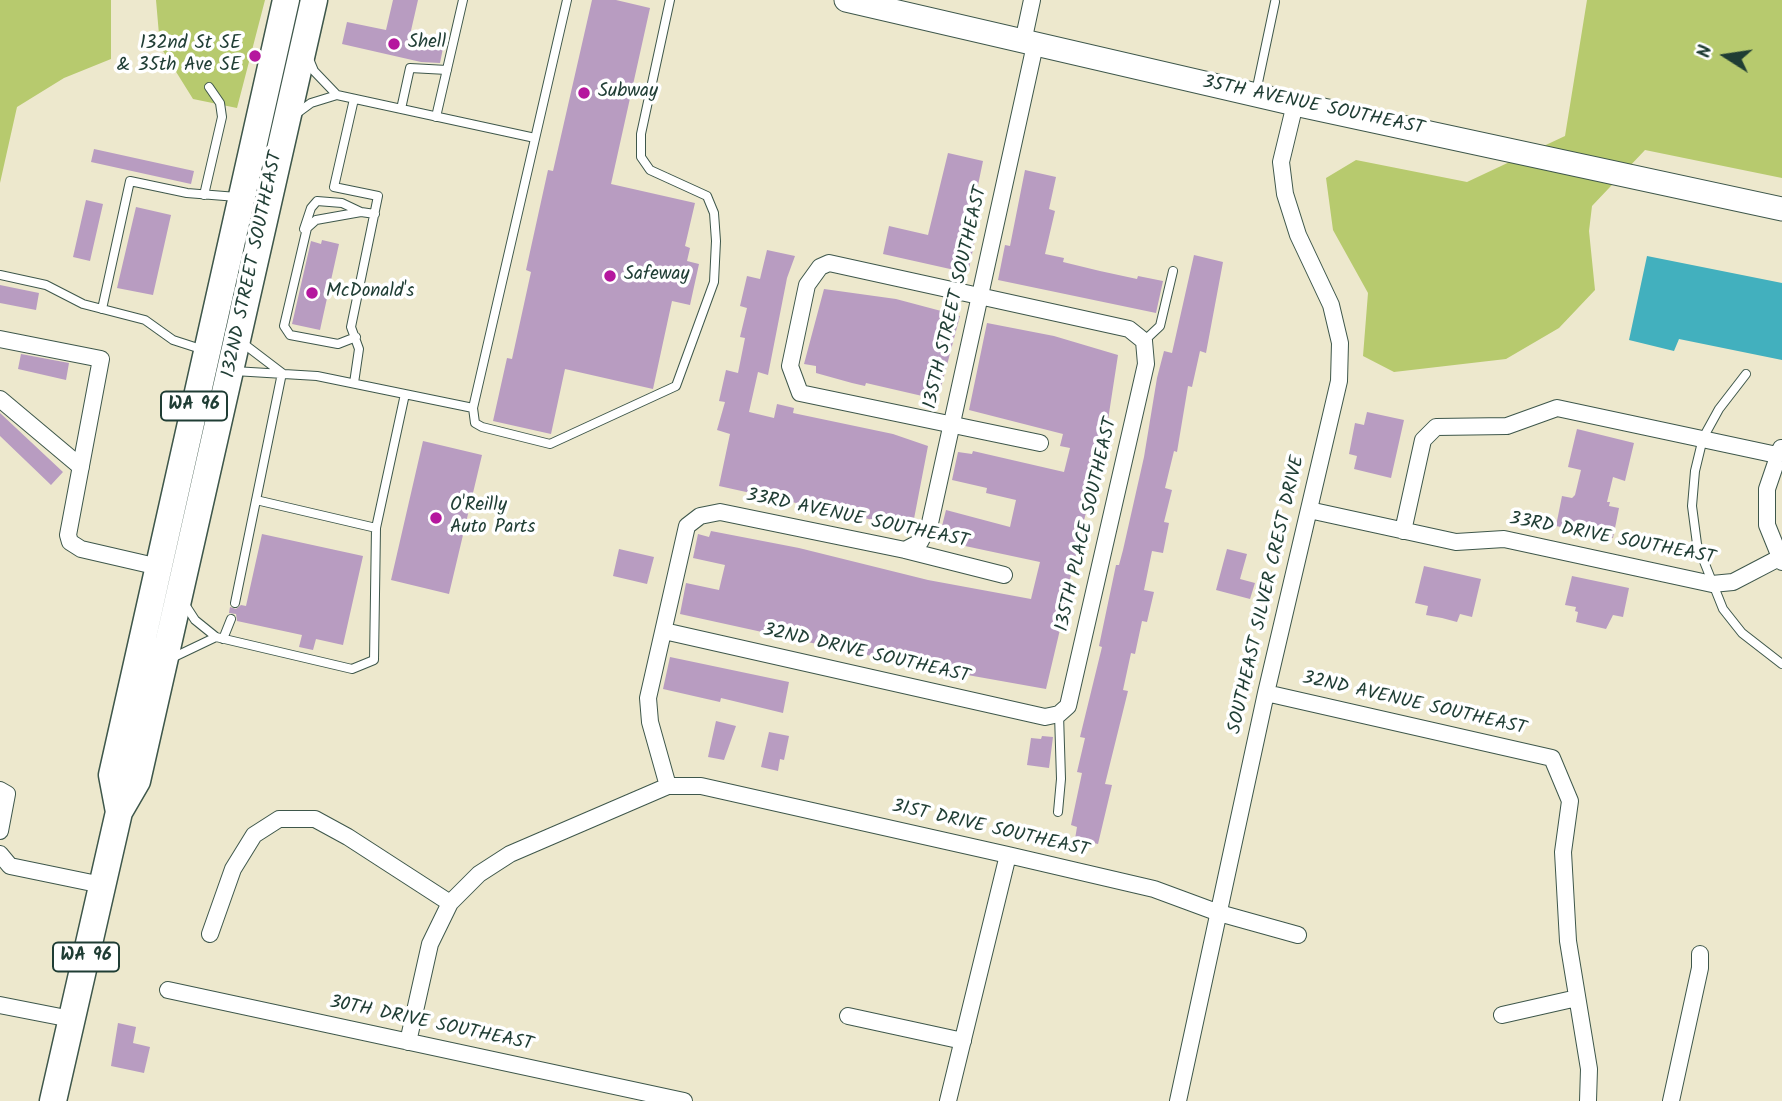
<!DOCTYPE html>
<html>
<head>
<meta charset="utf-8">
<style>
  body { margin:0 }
  #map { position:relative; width:1782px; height:1101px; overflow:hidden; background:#ede8cd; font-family:Kalam,sans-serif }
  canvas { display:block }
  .north { position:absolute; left:1691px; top:21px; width:70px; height:70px; -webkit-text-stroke:5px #fff; paint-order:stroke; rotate:282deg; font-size:19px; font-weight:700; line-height:28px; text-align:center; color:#1f3d34 }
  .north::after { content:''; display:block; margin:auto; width:24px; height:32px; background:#1f3d34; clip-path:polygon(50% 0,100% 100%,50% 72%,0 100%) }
</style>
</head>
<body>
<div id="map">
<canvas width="1782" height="1101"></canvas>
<div class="north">N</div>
</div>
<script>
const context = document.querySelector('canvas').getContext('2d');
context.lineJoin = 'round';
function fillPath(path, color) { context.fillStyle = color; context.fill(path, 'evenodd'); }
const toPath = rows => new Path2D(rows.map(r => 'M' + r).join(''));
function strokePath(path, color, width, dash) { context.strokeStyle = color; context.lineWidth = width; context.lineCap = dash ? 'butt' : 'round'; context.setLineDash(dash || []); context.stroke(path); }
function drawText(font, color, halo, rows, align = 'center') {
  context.font = font + ' Kalam,sans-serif'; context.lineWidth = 7; context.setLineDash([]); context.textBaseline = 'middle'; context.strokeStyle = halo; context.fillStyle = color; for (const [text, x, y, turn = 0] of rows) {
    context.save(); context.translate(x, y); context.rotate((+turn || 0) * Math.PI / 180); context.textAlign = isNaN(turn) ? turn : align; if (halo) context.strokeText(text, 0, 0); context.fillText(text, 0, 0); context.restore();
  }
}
const green = toPath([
  [0,0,111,0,111,59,64,78,17,107,0,183],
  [156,0,265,0,237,108,193,99,160,46],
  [1587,0,1782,0,1782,178,1645,150,1592,206,1589,231,1595,290,1559,328,1506,359,1394,372,1363,356,1368,293,1333,230,1326,178,1356,160,1467,182,1565,136]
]);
const water = toPath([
  [1647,256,1782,283,1782,360,1679,339,1674,351,1629,340]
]);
const building = toPath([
  [393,0,418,0,410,35,444,43,440,63,421,62,342,44,347,22,386,30],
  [592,0,616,0,650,8,611,184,695,203,685,246,690,248,687,261,699,264,690,305,672,301,653,389,565,369,551,434,493,421,507,358,512,359,531,272,526,270,548,170,553,171],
  [94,149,194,171,191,184,91,162],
  [948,153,983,161,967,238,975,240,968,273,883,254,889,226,928,235],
  [1025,170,1056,177,1049,209,1055,211,1045,254,1064,258,1063,262,1100,271,1137,279,1138,276,1163,281,1156,313,998,280,1005,245,1010,246],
  [86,200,103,204,90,261,73,257],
  [136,207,171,215,153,295,117,288],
  [322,240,339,244,320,330,292,324,311,241,321,244],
  [767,250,795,256,787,278,768,375,758,372,749,412,774,418,777,404,794,408,793,413,893,434,928,446,913,524,906,522,905,527,719,486,730,434,717,430,725,402,719,401,726,370,738,373,745,338,740,337,747,308,740,306,747,276,760,279],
  [1194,255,1223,262,1206,353,1200,351,1192,387,1188,386,1177,452,1174,451,1165,488,1172,490,1164,522,1169,523,1163,553,1152,551,1144,590,1154,592,1147,622,1142,621,1135,654,1131,653,1123,690,1128,691,1105,784,1112,785,1098,844,1075,839,1077,827,1071,825,1082,773,1077,772,1085,738,1080,737,1102,647,1099,646,1116,565,1119,565,1123,550,1144,457,1157,378,1164,351,1172,353],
  [0,285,39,293,36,310,0,303],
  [824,289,896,299,960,316,939,395,932,393,931,398,866,383,865,386,852,383,816,373,816,366,804,364],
  [987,323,1054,336,1118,355,1108,420,1066,596,1064,622,1062,621,1046,689,917,666,680,614,686,583,719,590,725,565,693,558,698,534,709,537,711,531,799,548,928,580,1031,599,1040,562,951,543,952,537,940,534,946,510,1010,527,1016,500,986,493,987,488,952,480,958,452,972,454,973,451,1064,472,1070,448,1060,446,1063,434,969,410],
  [21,354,69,363,66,380,18,369],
  [1367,412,1404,420,1391,478,1354,469,1357,456,1349,454,1355,423,1364,425],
  [0,413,63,472,51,485,0,436],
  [1577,429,1634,443,1625,481,1613,477,1607,502,1610,502,1609,506,1619,508,1613,538,1556,526,1562,496,1572,498,1575,495,1581,470,1568,467],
  [423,441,482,455,449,594,391,580],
  [262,534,363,556,343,645,316,639,313,650,299,647,302,635,237,621,236,614,229,613,230,607,236,609,241,605,246,606],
  [619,549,654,557,647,584,613,576],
  [1227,549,1247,554,1240,579,1255,583,1250,599,1216,590],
  [1424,566,1481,579,1472,617,1460,614,1457,622,1442,618,1426,615,1428,606,1415,603],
  [1572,576,1629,588,1623,617,1613,615,1606,629,1576,622,1578,612,1575,611,1576,607,1565,605],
  [670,657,789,682,783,713,721,698,720,702,663,689],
  [716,721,736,726,724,760,708,757],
  [769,732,789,736,784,760,780,759,778,771,761,767],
  [1042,736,1053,737,1049,768,1027,765,1031,738,1041,739],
  [118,1023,136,1027,133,1043,150,1047,144,1073,111,1066]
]);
const lane = toPath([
  [309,59,314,71,337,95,535,138],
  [1256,92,1275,2],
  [401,109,410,68,447,70],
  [296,114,311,103,337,95],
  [436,117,463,0],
  [204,195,222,117,220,103,209,87],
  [304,229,311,208,317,201,342,203,361,212],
  [0,275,46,285,83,304,145,320,173,340,204,350],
  [102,309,130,181,187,193,237,197],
  [356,337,338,344,290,335,284,326,307,228,316,220,361,212,375,214],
  [240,341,282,373],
  [1144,341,1160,326,1173,271],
  [234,371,317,376,473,408,567,0],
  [1746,374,1719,409,1703,438,1695,471,1692,506,1697,544,1723,609,1742,633,1782,664],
  [354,383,359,349,351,327,378,196,334,187,354,99],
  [473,408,475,423,482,427,550,444,676,386,714,282,716,241,714,213,707,196,650,170,641,157,641,134,670,0],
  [256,500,376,528],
  [184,603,195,620,216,637,352,669,374,660,376,528,405,394],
  [235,603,282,373],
  [223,639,231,619],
  [172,658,216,637],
  [1058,812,1061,779,1059,714]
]);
const street = toPath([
  [1023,42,1032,0],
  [0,339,101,359,68,535,70,542,81,549,159,567],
  [0,399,81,467],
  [1781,448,1767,489,1767,525,1782,562],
  [1309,510,1456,542,1504,539,1712,584,1733,582,1779,558],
  [1403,531,1423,440,1436,427,1507,426,1557,408,1777,455],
  [905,550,920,542,930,523,1035,45],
  [664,631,1045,717,1059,714,1068,706,1146,364,1144,341,1129,329,829,263,820,267,807,285,790,366,800,393,1040,443],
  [1266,693,1552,758,1570,801,1563,852,1568,941,1589,1069,1588,1101],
  [668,786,650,722,648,698,687,526,700,516,720,512,905,550,1004,575],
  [0,790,7,794,0,831],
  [0,854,10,866,102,885],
  [210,934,233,869,254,835,279,819,315,819,348,837,450,903],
  [168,990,684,1101],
  [0,1005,71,1019],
  [1502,1015,1577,998],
  [848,1016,963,1041],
  [408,1042,430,944,450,903,479,874,510,854,668,786,701,786,1008,855,1154,889,1219,913,1298,935],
  [948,1101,1008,855],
  [1178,1101,1266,693,1339,381,1340,343,1331,305,1298,235,1285,194,1281,162,1295,104],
  [1671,1101,1700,968,1700,954]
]);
const secondary = toPath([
  [846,0,1295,104,1782,209]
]);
const primary = toPath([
  [119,812,112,775,286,0],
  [53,1101,119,812,137,781,314,0]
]);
const markers = [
  [394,44,7,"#b5179e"],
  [255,56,7,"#b5179e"],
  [584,93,7,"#b5179e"],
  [610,276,7,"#b5179e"],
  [312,293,7,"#b5179e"],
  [436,518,7,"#b5179e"]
];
const shields = [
  [194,406,66],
  [86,957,66]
];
const shieldNames = [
  ["WA 96",194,406],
  ["WA 96",86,957]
];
const poiNames = [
  ["Shell",408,44],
  ["132nd St SE",241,45,"right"],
  ["& 35th Ave SE",241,67,"right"],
  ["Subway",598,93],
  ["Safeway",624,276],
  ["McDonald's",326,293],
  ["O'Reilly",450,507],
  ["Auto Parts",450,529]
];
const streetNames = [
  ["35TH AVENUE SOUTHEAST",1313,107,12],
  ["132ND STREET SOUTHEAST",254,265,-78],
  ["135TH STREET SOUTHEAST",957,298,-77],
  ["33RD AVENUE SOUTHEAST",857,520,12],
  ["135TH PLACE SOUTHEAST",1088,525,-77],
  ["33RD DRIVE SOUTHEAST",1612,540,11],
  ["SOUTHEAST SILVER CREST DRIVE",1268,595,-77],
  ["32ND DRIVE SOUTHEAST",866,655,13],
  ["32ND AVENUE SOUTHEAST",1414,705,13],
  ["31ST DRIVE SOUTHEAST",990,830,13],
  ["30TH DRIVE SOUTHEAST",431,1025,12]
];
fillPath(green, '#b7ca6e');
fillPath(water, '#42b0be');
fillPath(building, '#b89cc1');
strokePath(lane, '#3e574b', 10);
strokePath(street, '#3e574b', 18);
strokePath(secondary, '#3e574b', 25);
strokePath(primary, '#3e574b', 29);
strokePath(lane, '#fff', 8);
strokePath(street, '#fff', 16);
strokePath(secondary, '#fff', 23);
strokePath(primary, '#fff', 26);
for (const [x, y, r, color] of markers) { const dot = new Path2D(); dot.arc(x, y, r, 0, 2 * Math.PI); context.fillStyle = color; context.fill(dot); strokePath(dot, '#fff', 2.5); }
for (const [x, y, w] of shields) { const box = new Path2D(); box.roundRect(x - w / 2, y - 14.5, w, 29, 5); context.fillStyle = '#fff'; context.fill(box); strokePath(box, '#1f3d34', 2); }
drawText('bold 18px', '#1f3d34', null, shieldNames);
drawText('19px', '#1f3d34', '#fff', poiNames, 'left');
drawText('19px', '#1f3d34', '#fff', streetNames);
</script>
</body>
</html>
